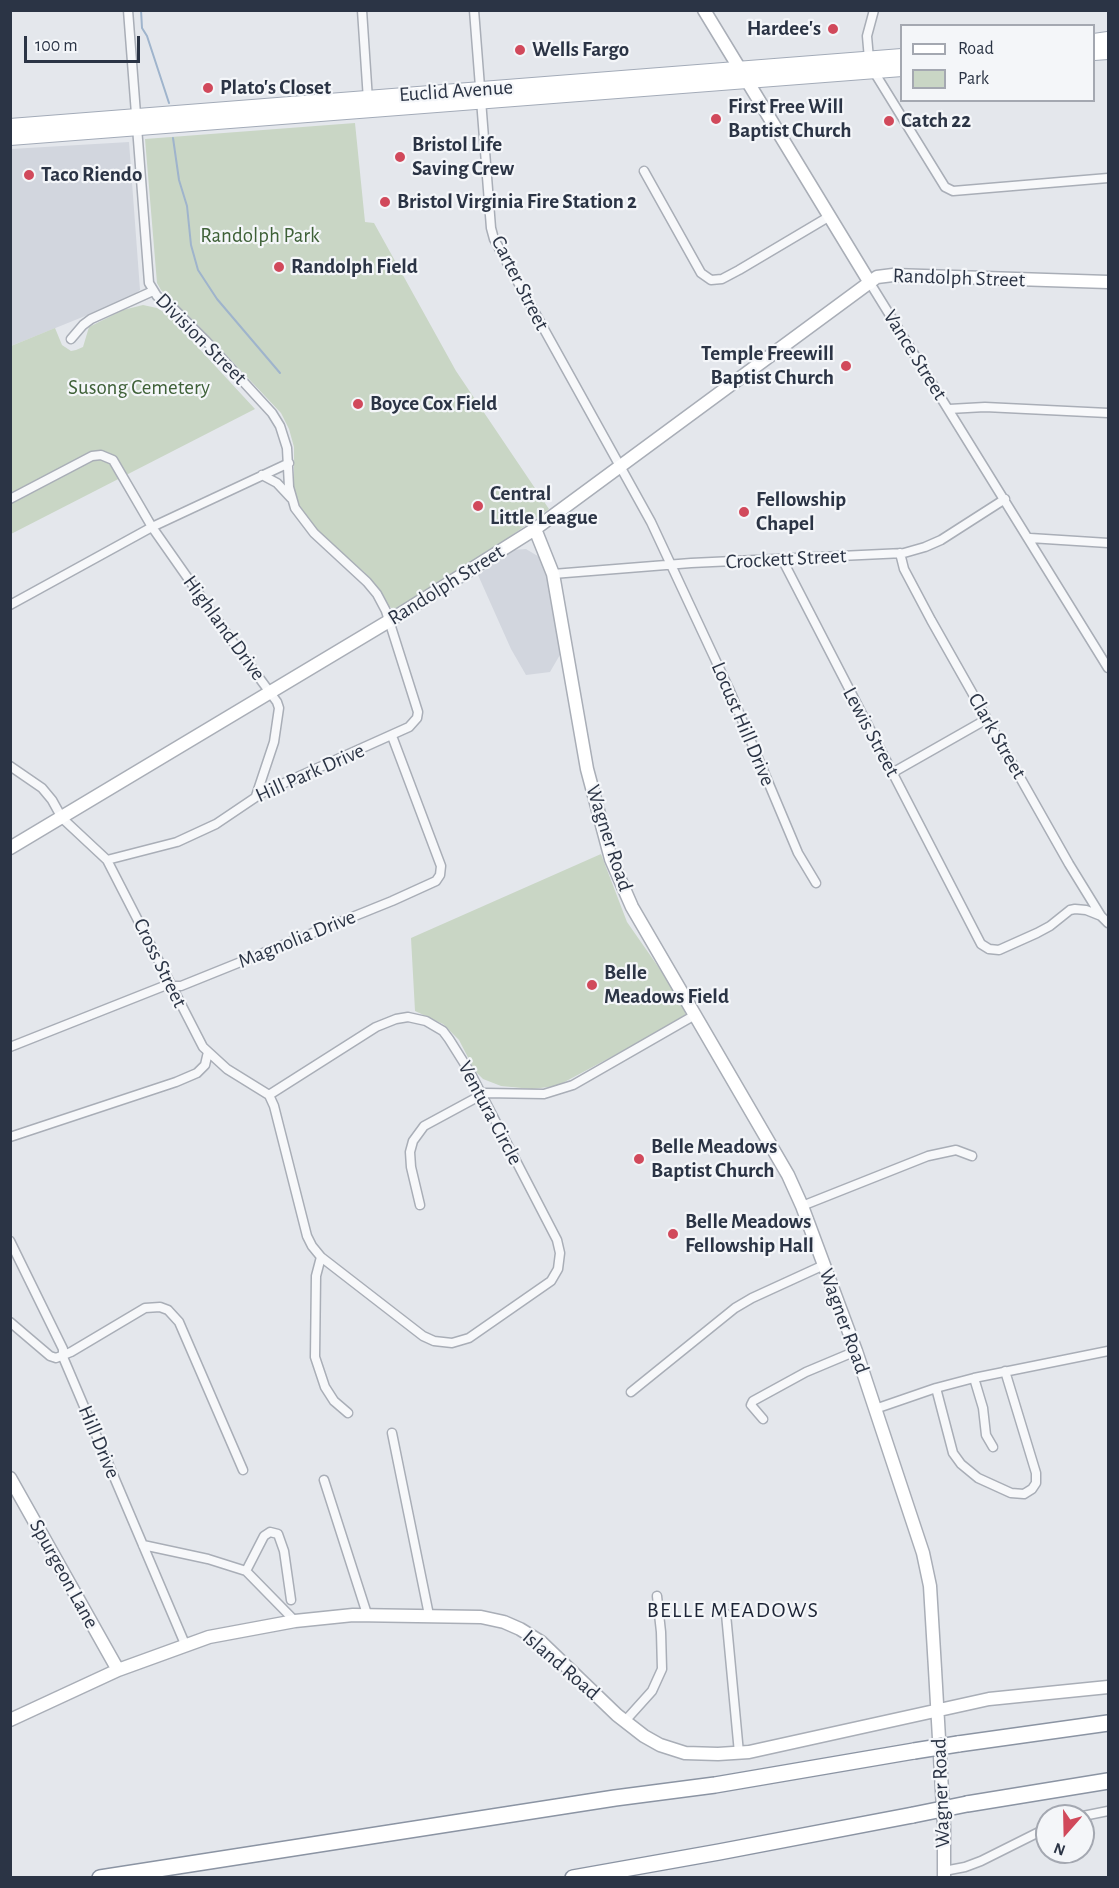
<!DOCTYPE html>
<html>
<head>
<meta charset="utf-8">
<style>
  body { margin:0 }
  #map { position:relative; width:1119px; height:1888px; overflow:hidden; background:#e4e7ec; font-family:"Alegreya Sans",sans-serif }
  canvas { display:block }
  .frame { position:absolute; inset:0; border:12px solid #2b3445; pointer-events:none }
  .legend { position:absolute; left:900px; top:24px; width:195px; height:78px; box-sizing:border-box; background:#f4f6f9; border:2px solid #a4a8b1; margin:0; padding:8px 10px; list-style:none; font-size:18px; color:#2b3445 }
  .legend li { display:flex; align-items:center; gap:12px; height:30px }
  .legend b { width:30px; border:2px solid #a4a8b1 }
  .north { position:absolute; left:1035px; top:1804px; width:60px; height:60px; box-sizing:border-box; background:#f4f6f9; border:2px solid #a4a8b1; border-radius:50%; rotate:200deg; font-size:16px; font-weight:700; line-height:24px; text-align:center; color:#2b3445 }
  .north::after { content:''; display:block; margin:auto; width:21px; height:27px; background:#d1495b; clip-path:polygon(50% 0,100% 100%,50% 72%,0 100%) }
  .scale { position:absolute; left:24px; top:36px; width:116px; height:27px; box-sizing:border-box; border:3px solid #2b3445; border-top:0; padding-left:8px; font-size:18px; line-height:21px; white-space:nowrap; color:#2b3445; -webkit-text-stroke:4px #f4f6f9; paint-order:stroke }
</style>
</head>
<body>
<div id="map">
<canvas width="1119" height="1888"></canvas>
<div class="frame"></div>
<ul class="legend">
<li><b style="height:8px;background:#fff"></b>Road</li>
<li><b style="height:16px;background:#c9d6c5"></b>Park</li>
</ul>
<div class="north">N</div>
<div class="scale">100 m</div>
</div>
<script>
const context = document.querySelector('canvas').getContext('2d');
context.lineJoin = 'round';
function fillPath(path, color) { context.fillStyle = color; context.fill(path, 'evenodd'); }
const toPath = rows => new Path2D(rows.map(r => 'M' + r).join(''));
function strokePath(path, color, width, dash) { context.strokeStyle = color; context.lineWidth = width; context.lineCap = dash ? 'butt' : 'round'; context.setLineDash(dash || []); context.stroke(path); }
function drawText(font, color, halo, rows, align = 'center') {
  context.font = font + ' "Alegreya Sans",sans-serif'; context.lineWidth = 4.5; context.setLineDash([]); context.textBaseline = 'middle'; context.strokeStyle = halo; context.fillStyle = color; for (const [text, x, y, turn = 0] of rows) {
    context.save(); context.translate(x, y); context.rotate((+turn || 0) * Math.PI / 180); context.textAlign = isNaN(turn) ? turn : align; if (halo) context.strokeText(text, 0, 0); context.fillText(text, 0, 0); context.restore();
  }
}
const built = toPath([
  [129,142,140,290,132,297,11,346,11,149],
  [526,549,541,558,548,568,561,653,550,672,526,675,511,649,478,575,512,550]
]);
const green = toPath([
  [355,123,365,222,374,223,456,371,549,509,461,571,396,611,387,605,364,572,316,531,299,506,294,489,294,447,289,429,281,413,195,322,161,290,157,283,145,139],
  [143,305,157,308,168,315,255,409,11,534,11,346,55,328,62,345,71,351,76,350,83,347,89,327,123,310],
  [601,854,627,922,687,1008,685,1015,671,1025,557,1086,532,1089,501,1086,483,1079,475,1071,459,1040,443,1024,415,1011,411,938]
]);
const stream = toPath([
  [141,10,142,28,147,36,169,103],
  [173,138,179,180,187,206,191,245,198,270,217,299,280,373]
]);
const street = toPath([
  [362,10,368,100],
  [474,10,491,228,494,239,651,522,729,689,798,853,816,883],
  [874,10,867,36,869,59,876,75,945,187,953,191,965,190,1108,178],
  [644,171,701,273,711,280,722,279,739,270,830,216],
  [870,283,1108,668],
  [71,339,83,325,91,319,153,291],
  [949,409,985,407,1108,413],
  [262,475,277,483,291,498],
  [10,499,92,456,101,455,113,460,152,527,227,634,277,702,279,708,274,742,256,796],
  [1030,538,1108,543],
  [900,553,904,569,931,620,1069,864,1101,916],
  [782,559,981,944,989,949,999,950,1037,933,1050,926,1070,910,1075,909,1086,910,1101,916,1108,923],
  [553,574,691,563,904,553,925,547,941,540,1005,499],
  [10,605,152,527,289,463],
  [10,766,42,788,52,800,62,818,107,860,203,1047,227,1069,269,1095],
  [892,773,987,719],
  [107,860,177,842,216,824,262,793,409,727,417,718,418,712,386,611,377,594,367,582,314,533,295,508,289,487,287,448,280,426,272,413,206,341,173,308,157,296,149,283,128,10],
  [408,1017,426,1021,443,1031,449,1039,471,1074,557,1240,560,1253,558,1269,551,1281,469,1338,452,1343,434,1341,423,1336,321,1257,312,1246,307,1236,274,1106,269,1095,376,1027,396,1019,408,1017],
  [10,1047,164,986,181,986,392,901,436,881,440,875,441,866,392,736],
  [10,1137,176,1082,197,1073,205,1065,208,1052],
  [420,1205,411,1167,410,1152,413,1141,424,1126,485,1093,544,1094,573,1085,695,1015],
  [802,1206,928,1156,956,1150,972,1156],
  [10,1241,63,1349,63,1357,185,1644],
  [321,1257,316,1276,315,1357,325,1387,334,1401,348,1413],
  [10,1322,50,1356,56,1358,71,1352,145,1308,160,1307,168,1310,179,1322,243,1470],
  [974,1378,983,1408,986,1435,993,1447],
  [936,1388,953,1453,961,1464,978,1478,1011,1493,1024,1494,1032,1489,1036,1483,1036,1473,1005,1371],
  [631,1392,735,1308,752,1298,824,1265],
  [875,1409,936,1388,974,1378,1108,1351],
  [763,1419,751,1405,753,1401,806,1372,856,1351],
  [392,1433,429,1615],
  [324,1480,367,1614],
  [143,1545,208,1559,246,1571,295,1621],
  [246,1571,264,1536,270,1532,278,1534,284,1551,291,1600],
  [726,1614,739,1753],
  [625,1721,652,1691,662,1669,661,1632,657,1596],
  [1083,1816,1108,1811],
  [944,1871,965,1867,981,1861,1047,1828]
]);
const secondary = toPath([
  [704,10,870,283],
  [535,529,553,574,587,769,611,859,632,907,788,1175,802,1206,856,1351,923,1553,930,1586,935,1669,944,1826,944,1878],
  [10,848,389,621,535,529,877,277,893,275,1108,282],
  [10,1478,118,1670],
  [10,1720,118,1670,209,1637,295,1621,353,1615,481,1617,504,1622,520,1629,541,1642,617,1715,644,1736,660,1745,685,1753,718,1754,749,1752,989,1699,1108,1687]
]);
const primary = toPath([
  [1094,41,1108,39],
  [1094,53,1108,52],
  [10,126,902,56],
  [10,138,902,69]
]);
const highway = toPath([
  [958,1744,1108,1723],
  [967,1804,1108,1781],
  [100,1878,615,1798,715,1785,914,1751],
  [573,1878,719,1852,913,1815]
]);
const highwayBridge = toPath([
  [914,1751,958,1744],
  [913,1815,967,1804]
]);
const markers = [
  [833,29,6,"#d1495b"],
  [520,50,6,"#d1495b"],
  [208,88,6,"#d1495b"],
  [716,119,6,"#d1495b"],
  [889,121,6,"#d1495b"],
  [400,157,6,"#d1495b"],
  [29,175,6,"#d1495b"],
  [385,202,6,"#d1495b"],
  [279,267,6,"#d1495b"],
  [846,366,6,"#d1495b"],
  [358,404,6,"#d1495b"],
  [478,506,6,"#d1495b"],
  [744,512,6,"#d1495b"],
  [592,985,6,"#d1495b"],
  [639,1159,6,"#d1495b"],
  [673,1234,6,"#d1495b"]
];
const poiNames = [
  ["Hardee's",821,29,"right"],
  ["Wells Fargo",532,50],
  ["Plato's Closet",220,88],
  ["First Free Will",728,107],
  ["Baptist Church",728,131],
  ["Catch 22",901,121],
  ["Bristol Life",412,145],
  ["Saving Crew",412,169],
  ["Taco Riendo",41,175],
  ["Bristol Virginia Fire Station 2",397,202],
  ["Randolph Field",291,267],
  ["Temple Freewill",834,354,"right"],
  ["Baptist Church",834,378,"right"],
  ["Boyce Cox Field",370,404],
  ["Central",490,494],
  ["Little League",490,518],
  ["Fellowship",756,500],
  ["Chapel",756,524],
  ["Belle",604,973],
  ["Meadows Field",604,997],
  ["Belle Meadows",651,1147],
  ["Baptist Church",651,1171],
  ["Belle Meadows",685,1222],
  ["Fellowship Hall",685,1246]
];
const streetNames = [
  ["Euclid Avenue",456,91,-4],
  ["Randolph Street",959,278,2],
  ["Carter Street",520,283,63],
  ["Division Street",201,339,45],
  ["Vance Street",915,355,58],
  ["Crockett Street",786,559,-3],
  ["Randolph Street",446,585,-32],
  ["Highland Drive",224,628,54],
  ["Locust Hill Drive",743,724,67],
  ["Lewis Street",871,732,62],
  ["Clark Street",997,736,60],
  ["Hill Park Drive",310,773,-24],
  ["Wagner Road",609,838,72],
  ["Magnolia Drive",297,939,-22],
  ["Cross Street",160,963,64],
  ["Ventura Circle",490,1113,62],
  ["Wagner Road",844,1321,70],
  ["Hill Drive",99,1442,67],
  ["Spurgeon Lane",64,1574,61],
  ["Island Road",561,1665,41],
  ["Wagner Road",941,1793,-92]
];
const parkNames = [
  ["Randolph Park",260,236],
  ["Susong Cemetery",139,388]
];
const neighbourhoodNames = [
  ["BELLE MEADOWS",733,1610]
];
fillPath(built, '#d2d6de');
fillPath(green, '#c9d6c5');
strokePath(stream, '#9fb4cc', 2);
strokePath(street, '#a9aeb7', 11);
strokePath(secondary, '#a9aeb7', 15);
strokePath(primary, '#a3abb8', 16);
strokePath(highway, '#8b94a3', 18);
strokePath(street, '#f7f8fa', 8);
strokePath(secondary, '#fff', 12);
strokePath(primary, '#fff', 14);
strokePath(highway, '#fff', 15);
strokePath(highwayBridge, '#8b94a3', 18, []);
strokePath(highwayBridge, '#fff', 15);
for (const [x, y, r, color] of markers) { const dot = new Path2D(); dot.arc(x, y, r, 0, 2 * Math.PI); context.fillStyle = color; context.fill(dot); strokePath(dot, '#f4f6f9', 2); }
drawText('bold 21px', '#2b3445', '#f4f6f9', poiNames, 'left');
drawText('21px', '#2b3445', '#f4f6f9', streetNames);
drawText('21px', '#3f6138', '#f4f6f9', parkNames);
context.letterSpacing = '1.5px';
drawText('22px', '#1d2536', '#f4f6f9', neighbourhoodNames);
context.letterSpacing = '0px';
</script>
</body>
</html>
